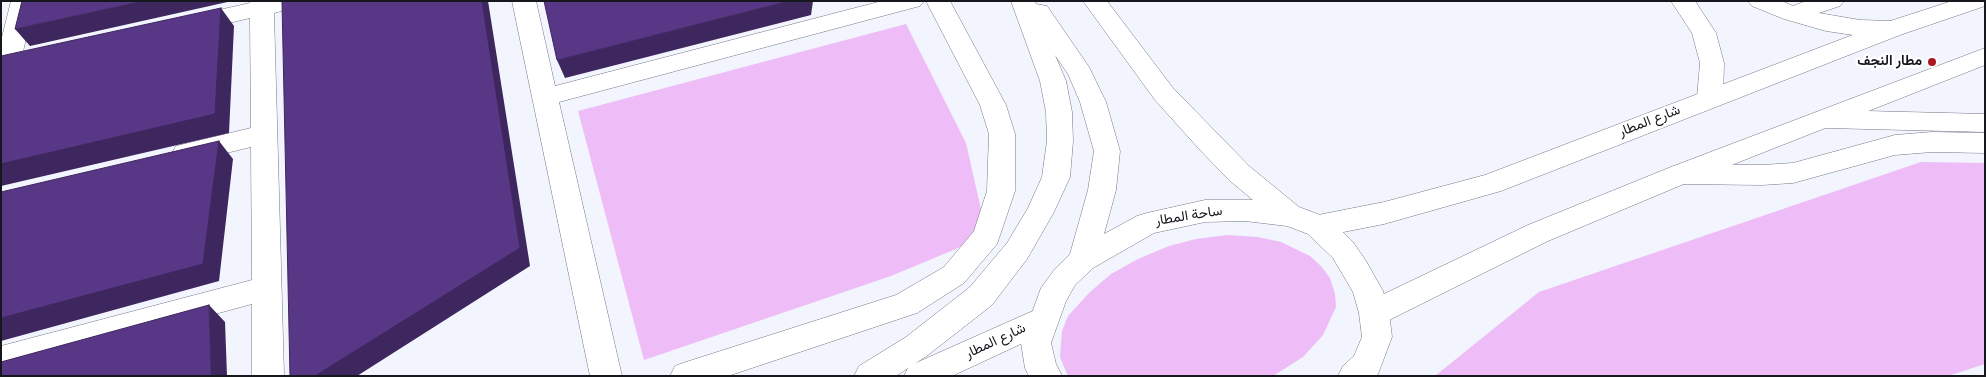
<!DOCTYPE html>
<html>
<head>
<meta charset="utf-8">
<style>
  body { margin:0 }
  #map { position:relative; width:1986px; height:377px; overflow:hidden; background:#f2f4fe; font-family:Overpass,sans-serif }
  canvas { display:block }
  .frame { position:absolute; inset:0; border:2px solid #16171d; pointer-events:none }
</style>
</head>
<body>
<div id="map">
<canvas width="1986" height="377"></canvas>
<div class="frame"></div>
</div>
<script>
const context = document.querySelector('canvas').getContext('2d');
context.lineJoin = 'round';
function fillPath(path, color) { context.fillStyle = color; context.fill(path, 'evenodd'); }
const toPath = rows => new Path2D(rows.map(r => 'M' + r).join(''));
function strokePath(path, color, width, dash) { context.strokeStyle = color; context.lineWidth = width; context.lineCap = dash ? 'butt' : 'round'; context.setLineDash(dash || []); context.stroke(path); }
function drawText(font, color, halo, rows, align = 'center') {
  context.font = font + ' Overpass,Vazirmatn,sans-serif'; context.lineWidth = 5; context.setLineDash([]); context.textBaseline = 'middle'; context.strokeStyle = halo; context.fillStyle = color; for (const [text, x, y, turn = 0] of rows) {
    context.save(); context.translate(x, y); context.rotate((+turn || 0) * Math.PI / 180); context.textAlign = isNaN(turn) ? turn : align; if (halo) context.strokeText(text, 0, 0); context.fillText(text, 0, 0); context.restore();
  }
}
const green = toPath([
  [906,24,966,143,987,236,891,276,644,360,578,111],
  [1921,162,1985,163,1985,364,1948,376,1435,376,1539,292],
  [1227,235,1258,237,1281,242,1310,256,1321,266,1330,278,1335,294,1336,307,1323,335,1303,357,1273,376,1070,376,1067,374,1060,357,1062,331,1068,316,1090,292,1111,274,1138,259,1169,246,1196,239]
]);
const minor = toPath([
  [11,1,35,1,20,64,17,70,8,72,1,71,1,41,11,1],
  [250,1,305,1,301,6,274,13,284,376,252,376,252,304,1,372,1,346,252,280,251,147,185,163,176,160,172,153,176,146,251,128,250,18,191,32,183,30,179,24,183,18,250,3,250,1],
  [512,1,536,1,555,86,882,1,924,1,920,6,559,102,622,376,590,376,512,1],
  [926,1,950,1,1006,105,1015,134,1015,191,997,244,964,283,917,313,728,376,670,376,675,366,686,362,896,295,944,267,974,231,987,191,989,134,980,105,926,1],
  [1671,1,1695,1,1716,33,1724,63,1723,98,1719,104,1710,107,1701,104,1697,98,1700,63,1692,33,1671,1],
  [1748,1,1782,1,1793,6,1806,1,1844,1,1840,6,1819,13,1860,20,1892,21,1900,23,1904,29,1900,35,1892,37,1860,36,1826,31,1784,19,1752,6,1748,1],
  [1827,110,1985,114,1985,132,1827,128,1818,126,1814,119,1818,112,1827,110],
  [1932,132,1985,133,1985,153,1932,152,1895,155,1793,183,1762,185,1681,184,1671,181,1667,174,1671,167,1681,164,1762,165,1793,163,1895,135,1932,132]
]);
const major = toPath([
  [1952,1,1985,1,1985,6,1900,35,1501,191,1384,224,1318,237,1308,234,1304,226,1308,218,1318,215,1384,202,1485,175,1884,23,1952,1],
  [1985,48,1985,65,1691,181,1548,241,1385,322,1374,326,1363,322,1359,313,1363,304,1528,225,1671,167,1985,48],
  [1044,306,1055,310,1059,319,1055,328,952,376,904,376,909,366,1044,306]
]);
const highway = toPath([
  [1011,1,1035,1,1036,4,1047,6,1089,67,1106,102,1120,151,1116,190,1104,234,1137,216,1147,213,1205,200,1253,200,1229,180,1201,151,1155,100,1083,1,1107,1,1173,88,1249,166,1299,207,1328,218,1353,242,1366,261,1383,291,1389,313,1392,337,1378,374,1376,376,1338,376,1343,366,1354,356,1362,337,1359,313,1353,292,1333,258,1308,234,1287,226,1245,221,1205,222,1154,233,1093,268,1075,285,1066,301,1051,343,1056,364,1062,376,1029,376,1025,368,1021,343,1041,288,1055,269,1070,254,1088,190,1094,151,1080,102,1068,74,1055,55,1066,81,1072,112,1073,141,1070,177,1054,212,1027,259,992,305,928,355,896,376,854,376,859,366,906,337,970,287,1007,243,1028,208,1042,177,1047,141,1046,112,1040,81,1011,1]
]);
const shadedWall = toPath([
  [143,1,232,1,30,46,15,29],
  [482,1,488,1,530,266,357,376,315,376],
  [789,1,813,1,811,15,565,78,557,60],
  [221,8,234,26,229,133,1,186,1,164],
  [219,141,233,159,219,281,1,341,1,318],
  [209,305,225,322,227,376,211,376]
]);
const building = toPath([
  [22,1,143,1,15,29,22,1],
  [283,1,482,1,520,248,315,376,290,376,282,2,283,1],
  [544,1,789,1,557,60,544,1],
  [221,8,215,114,1,164,1,56,221,8],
  [219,141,203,264,1,318,1,192,219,141],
  [209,305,211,376,1,376,1,362,209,305]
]);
const markers = [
  [1932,62,5,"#ab1721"]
];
const poiNames = [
  ["مطار النجف",1922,62]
];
const streetNames = [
  ["شارع المطار",1650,122,-21],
  ["ساحة المطار",1189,217,-9],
  ["شارع المطار",996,342,-25]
];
fillPath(green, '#eebdf7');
strokePath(minor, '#747786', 1);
strokePath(major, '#747786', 1);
strokePath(highway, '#747786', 1);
fillPath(minor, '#fff');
fillPath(major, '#fff');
fillPath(highway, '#fff');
fillPath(shadedWall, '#3e265e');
fillPath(building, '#583787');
strokePath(building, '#3e265e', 1);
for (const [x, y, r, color] of markers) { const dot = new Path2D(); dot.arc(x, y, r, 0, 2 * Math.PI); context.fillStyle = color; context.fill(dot); strokePath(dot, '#fff', 2); }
drawText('bold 14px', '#16171d', '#fff', poiNames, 'right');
drawText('14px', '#16171d', '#fff', streetNames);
</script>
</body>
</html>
